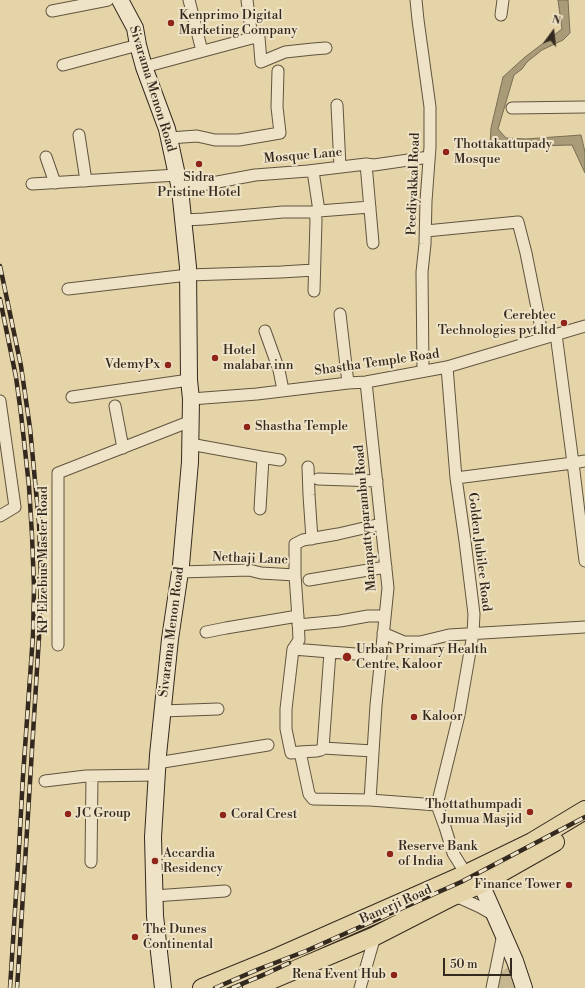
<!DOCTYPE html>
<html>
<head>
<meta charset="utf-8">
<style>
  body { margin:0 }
  #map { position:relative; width:585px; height:988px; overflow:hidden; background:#e5d4a7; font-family:"Libre Bodoni",serif }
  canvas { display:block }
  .north { position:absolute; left:533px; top:12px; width:40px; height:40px; -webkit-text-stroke:3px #eee3c6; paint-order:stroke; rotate:15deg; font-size:11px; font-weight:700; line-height:16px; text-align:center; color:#34291e }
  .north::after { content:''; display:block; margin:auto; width:14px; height:18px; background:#34291e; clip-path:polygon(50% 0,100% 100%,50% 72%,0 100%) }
  .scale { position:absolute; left:443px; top:958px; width:69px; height:18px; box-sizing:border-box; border:2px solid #34291e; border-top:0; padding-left:5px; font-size:12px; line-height:14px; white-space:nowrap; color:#34291e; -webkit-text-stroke:3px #eee3c6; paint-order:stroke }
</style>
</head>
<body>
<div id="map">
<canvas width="585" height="988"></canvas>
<div class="north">N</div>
<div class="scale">50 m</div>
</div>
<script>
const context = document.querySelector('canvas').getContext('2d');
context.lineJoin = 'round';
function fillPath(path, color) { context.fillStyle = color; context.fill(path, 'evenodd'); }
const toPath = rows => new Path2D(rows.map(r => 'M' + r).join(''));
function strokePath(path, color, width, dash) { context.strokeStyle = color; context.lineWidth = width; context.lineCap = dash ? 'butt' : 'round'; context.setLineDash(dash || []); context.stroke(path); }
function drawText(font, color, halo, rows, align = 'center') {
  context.font = font + ' "Libre Bodoni",serif'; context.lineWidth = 4; context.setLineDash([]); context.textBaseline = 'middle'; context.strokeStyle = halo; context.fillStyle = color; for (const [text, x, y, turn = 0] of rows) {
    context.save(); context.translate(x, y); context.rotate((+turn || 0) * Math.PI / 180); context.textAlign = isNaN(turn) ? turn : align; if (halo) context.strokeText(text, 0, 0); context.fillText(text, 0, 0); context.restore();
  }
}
const green = toPath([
  [509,966,518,988,495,988,498,975]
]);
const water = toPath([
  [558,0,568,0,570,33,563,40,542,50,527,62,522,69,514,75,498,129,506,138,526,139,581,135,585,152,585,173,572,145,494,147,490,144,491,128,503,77,525,57,562,29,558,0]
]);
const street = toPath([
  [189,0,202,51],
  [416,0,418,20,430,107,430,147,426,201,425,244,422,272,423,371],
  [52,11,108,0],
  [501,15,503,0],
  [252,38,259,37,261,62,285,52,313,49,326,48],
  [63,65,138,45],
  [144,67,252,38,247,0],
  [337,105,340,167],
  [512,108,585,107],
  [79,135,86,181],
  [169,138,197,136,215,140,239,140,280,133,277,107,278,71],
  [46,157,55,183],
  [366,164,373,243],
  [313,171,319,211,370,207],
  [32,184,177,175],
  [180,189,255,175,308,171,366,164,374,165,429,157],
  [184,220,204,219,283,212,315,212,316,220,314,291],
  [426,231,518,222,526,253,543,338],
  [68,289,188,275,281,272,314,270],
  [340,314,348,383],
  [265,331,279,370,283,390],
  [447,367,456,478,465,541,474,614,473,634,459,715,437,805,445,827,453,853,466,874],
  [366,382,388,588,376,705,370,800,437,805],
  [72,397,189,380],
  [191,399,257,394,348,383,366,382,447,367,585,326],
  [0,401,15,507,0,516],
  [115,406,123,448],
  [190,444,261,457,280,460],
  [585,461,573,463,585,561],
  [308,467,309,495,312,539],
  [456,478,573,463,556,334],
  [318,479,377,481],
  [260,509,263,458],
  [180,572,249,570,261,573,295,575],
  [309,580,386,567],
  [298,625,340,621,368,616,385,616],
  [206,632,226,628,298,616],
  [383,633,404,642,420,642,449,635,585,627],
  [58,645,58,473,191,421],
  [293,649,299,640,298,618,295,575,295,544,303,540,338,534,381,524],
  [330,652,293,649,286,709,286,729,291,753,300,752,317,751,321,750,323,748,330,652,381,656],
  [162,711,218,709],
  [323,748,373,751],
  [300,752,309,794,313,799,370,800],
  [157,763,268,745],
  [45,781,86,776,157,775],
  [91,862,92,776],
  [154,896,225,891],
  [452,898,460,898,480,907,494,915],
  [360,988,375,936],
  [492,988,503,934]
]);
const secondary = toPath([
  [120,0,135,28,138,45,144,67,167,129,180,189,188,267,189,380,191,399,190,462,181,565,170,639,158,755,153,837,155,916,163,988],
  [481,884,515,961,524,988]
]);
const primary = toPath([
  [202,988,278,957,466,874,532,842,585,810],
  [252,988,375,936,451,897,481,884,555,842]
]);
const rail = toPath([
  [0,266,21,366,30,428,39,523,41,580,39,637,19,959,17,988],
  [0,299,16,377,21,414,29,486,32,535,34,587,33,635,23,776,19,848,10,988],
  [215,988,259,969,306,951,461,882,585,817],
  [232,988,261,976,289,963]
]);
const markers = [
  [171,23,4,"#8f2418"],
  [446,152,4,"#8f2418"],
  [199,164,4,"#8f2418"],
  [564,323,4,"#8f2418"],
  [215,358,4,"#8f2418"],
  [168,365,4,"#8f2418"],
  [247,427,4,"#8f2418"],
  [347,657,5,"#8f2418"],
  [414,717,4,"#8f2418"],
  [530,812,4,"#8f2418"],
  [68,814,4,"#8f2418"],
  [223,815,4,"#8f2418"],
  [390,854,4,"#8f2418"],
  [155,861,4,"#8f2418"],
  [569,885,4,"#8f2418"],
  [135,937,4,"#8f2418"],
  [394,975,4,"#8f2418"]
];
const poiNames = [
  ["Kenprimo Digital",179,16],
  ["Marketing Company",179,31],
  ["Thottakattupady",454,145],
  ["Mosque",454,160],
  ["Sidra",199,178,"center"],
  ["Pristine Hotel",199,193,"center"],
  ["Cerebtec",556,316,"right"],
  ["Technologies pvt.ltd",556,331,"right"],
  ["Hotel",223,351],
  ["malabar inn",223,366],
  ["VdemyPx",160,365,"right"],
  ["Shastha Temple",255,427],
  ["Urban Primary Health",356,650],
  ["Centre, Kaloor",356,665],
  ["Kaloor",422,717],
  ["Thottathumpadi",522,805,"right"],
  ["Jumua Masjid",522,820,"right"],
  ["JC Group",76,814],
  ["Coral Crest",231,815],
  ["Reserve Bank",398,847],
  ["of India",398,862],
  ["Accardia",163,854],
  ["Residency",163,869],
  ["Finance Tower",561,885,"right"],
  ["The Dunes",143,930],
  ["Continental",143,945],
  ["Rena Event Hub",386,975,"right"]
];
const streetNames = [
  ["Sivarama Menon Road",152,89,73],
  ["Mosque Lane",303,156,-5],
  ["Peediyakkal Road",414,184,-88],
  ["Shastha Temple Road",377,363,-8],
  ["Manapattyparambu Road",366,518,-95],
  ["Golden Jubilee Road",479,552,83],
  ["Nethaji Lane",250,559,2],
  ["KP Elzebius Master Road",44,560,-90],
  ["Sivarama Menon Road",172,632,-83],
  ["Banerji Road",396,905,-24]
];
fillPath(green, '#c7b790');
fillPath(water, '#a99a78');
strokePath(water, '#7a6d54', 1);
strokePath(street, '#605440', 13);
strokePath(secondary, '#34291e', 18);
strokePath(primary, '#34291e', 20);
strokePath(street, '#eee3c6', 11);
strokePath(secondary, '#eee3c6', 16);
strokePath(primary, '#e5d4a7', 18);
strokePath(rail, '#34291e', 4.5);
strokePath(rail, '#eee3c6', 3, [9]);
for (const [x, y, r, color] of markers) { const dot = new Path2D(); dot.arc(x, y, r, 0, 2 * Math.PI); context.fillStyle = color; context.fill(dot); strokePath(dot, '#eee3c6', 1.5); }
drawText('13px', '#34291e', '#eee3c6', poiNames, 'left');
drawText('13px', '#34291e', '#eee3c6', streetNames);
</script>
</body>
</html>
